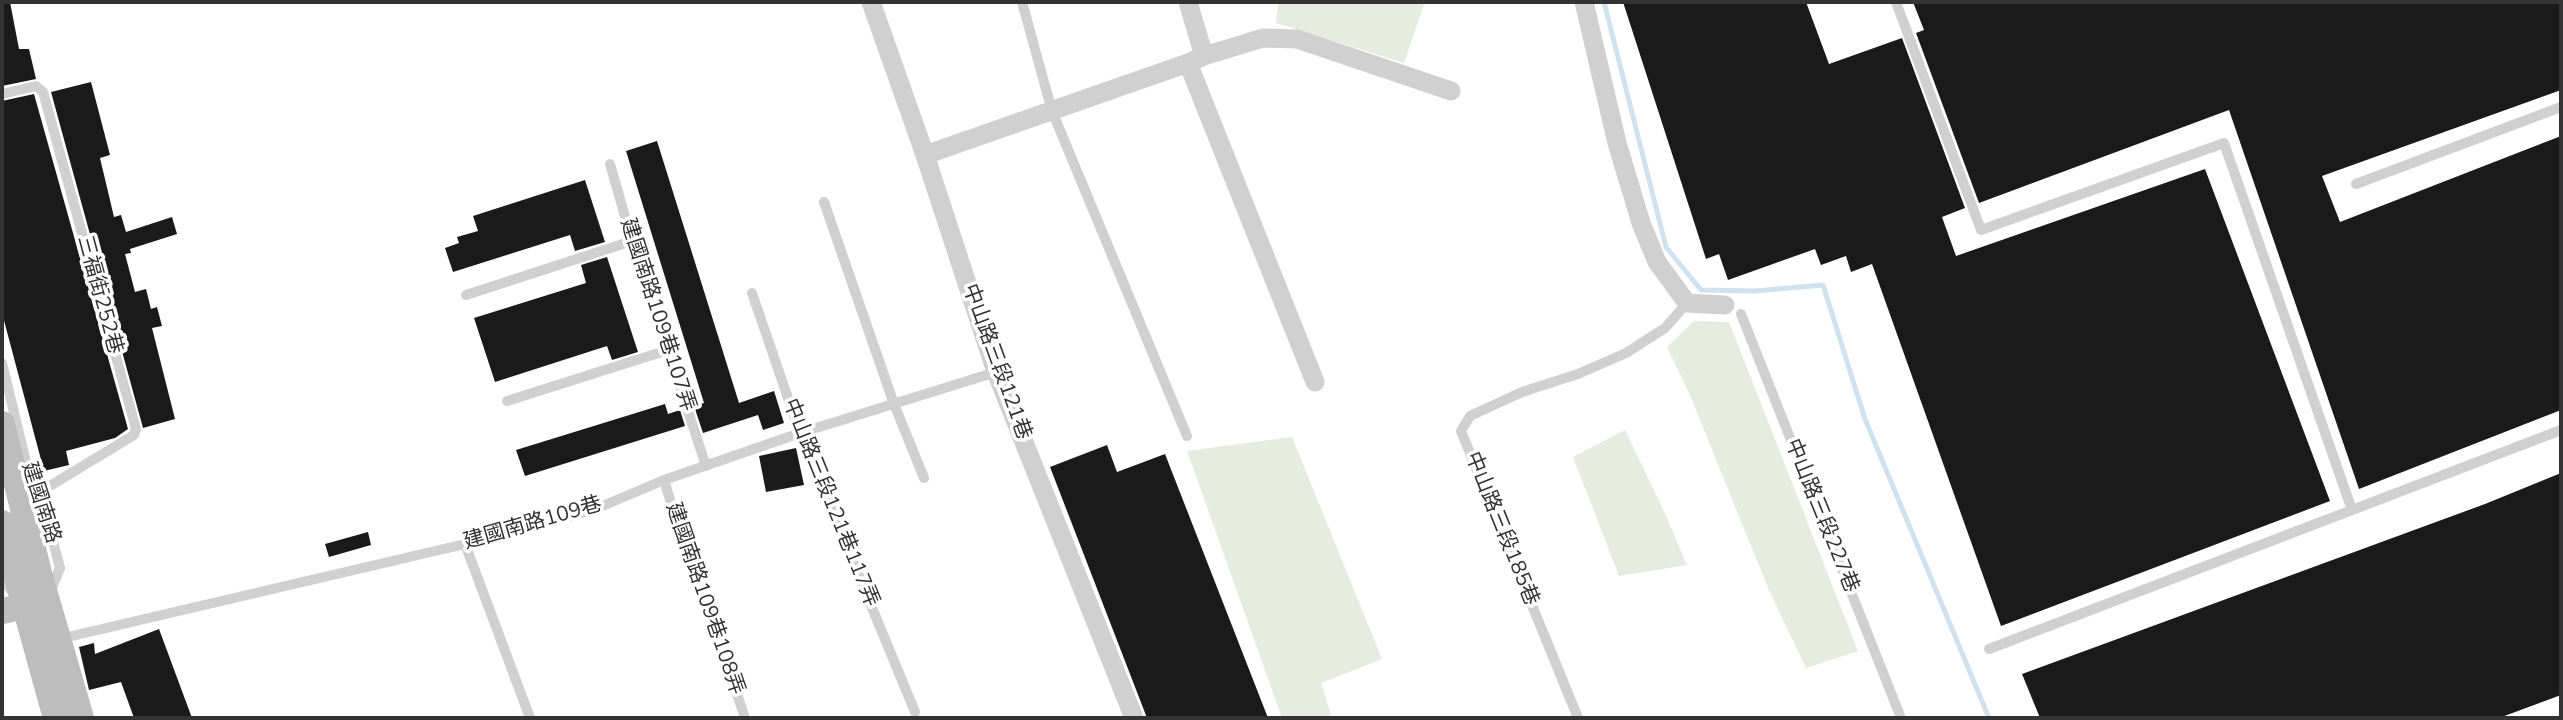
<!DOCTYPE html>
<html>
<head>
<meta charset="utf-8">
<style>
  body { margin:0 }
  #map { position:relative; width:2563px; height:720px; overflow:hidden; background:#fff; font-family:"Nunito Sans",sans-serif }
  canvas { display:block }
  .frame { position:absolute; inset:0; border:4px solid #333; pointer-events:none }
</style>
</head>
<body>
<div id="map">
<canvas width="2563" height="720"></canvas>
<div class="frame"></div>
</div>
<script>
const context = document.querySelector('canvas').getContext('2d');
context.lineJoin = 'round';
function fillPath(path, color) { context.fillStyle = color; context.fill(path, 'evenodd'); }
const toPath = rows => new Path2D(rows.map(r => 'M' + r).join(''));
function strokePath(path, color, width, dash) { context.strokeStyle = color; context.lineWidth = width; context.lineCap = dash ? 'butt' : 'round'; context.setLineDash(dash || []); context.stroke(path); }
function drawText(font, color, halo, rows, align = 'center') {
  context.font = font + ' "Nunito Sans","Noto Sans TC",sans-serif'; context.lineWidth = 7; context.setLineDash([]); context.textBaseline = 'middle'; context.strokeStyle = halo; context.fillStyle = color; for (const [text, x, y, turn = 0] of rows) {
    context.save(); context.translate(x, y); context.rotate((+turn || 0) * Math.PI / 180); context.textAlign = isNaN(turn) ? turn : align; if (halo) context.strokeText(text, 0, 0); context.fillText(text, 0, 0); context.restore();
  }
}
const green = toPath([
  [1278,2,1425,2,1404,63,1276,23],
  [1694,321,1729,322,1858,651,1806,668,1768,588,1690,395,1667,347],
  [1625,430,1663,509,1687,565,1619,576,1573,457],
  [1292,437,1382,659,1321,683,1332,718,1282,718,1187,451]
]);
const stream = toPath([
  [1604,2,1666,247,1701,290,1755,291,1823,285,1865,419,1989,718]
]);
const building = toPath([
  [2,2,10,2,19,49,29,49,36,79,2,86],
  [1623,2,1806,2,1829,64,1902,38,1965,208,1942,217,1956,256,2205,169,2330,501,2001,626,1872,264,1851,272,1846,256,1821,265,1815,249,1728,280,1719,254,1706,259],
  [1913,2,2561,2,2561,90,2322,176,2340,222,2561,136,2561,410,2359,489,2229,110,1979,203,1916,33,1924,30],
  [91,82,110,155,100,158,114,217,121,215,126,232,172,217,177,234,130,249,131,253,125,254,135,292,146,289,151,309,157,307,162,326,152,328,175,419,143,428,51,92],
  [34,94,128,429,115,438,66,451,69,465,44,471,2,313,2,101],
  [657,141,739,403,774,391,784,423,763,430,758,415,703,433,694,406,704,403,626,151],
  [585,180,605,242,575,251,570,235,453,272,445,248,459,243,457,237,478,231,473,216],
  [607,257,638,352,612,360,607,346,495,382,474,318,586,283,581,265],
  [665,404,668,414,680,410,685,426,525,476,516,450],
  [1107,445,1117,472,1165,454,1268,718,1147,718,1050,467],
  [796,448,804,485,766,492,759,456],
  [2561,473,2561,695,2499,718,2040,718,2022,674,2485,504],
  [368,532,371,545,329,557,325,544],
  [159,629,192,718,134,718,121,682,89,690,79,647,94,643,95,654]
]);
const lane = toPath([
  [1022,2,1052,111,1187,436],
  [1896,2,1981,230,2224,143,2352,510],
  [2,94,36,86,43,92,136,429,134,435,40,492],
  [610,164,632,241,706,466],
  [2356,184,2561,107],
  [824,202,894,404,924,478],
  [752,293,800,433,915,712],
  [466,295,632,241],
  [1741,314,1901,718],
  [2,363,26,462,40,492,60,568,51,590],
  [507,401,668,350],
  [664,480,679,529,688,547,745,718],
  [465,544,530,718],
  [2,579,15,595],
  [59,639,465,544,593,510,664,480,800,433,996,372],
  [1989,649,2561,430],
  [1578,718,1461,431,1470,416,1522,392,1578,374,1626,353,1665,328,1687,303]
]);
const street = toPath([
  [871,2,925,155,996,372,1134,718],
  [1188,2,1204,56],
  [1584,2,1617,143,1641,223,1657,262,1687,303,1725,305],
  [1188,63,1315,382],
  [925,155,1188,63,1204,56,1263,38,1297,39,1451,91]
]);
const secondary = toPath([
  [2,424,39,573,81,718],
  [2,523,56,718],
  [2,611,42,602]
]);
const streetNames = [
  ["三福街252巷",99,295,75],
  ["建國南路109巷107弄",657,315,72],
  ["中山路三段121巷",996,362,70],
  ["建國南路",40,503,72],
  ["中山路三段121巷117弄",830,503,68],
  ["中山路三段227巷",1821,516,68],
  ["建國南路109巷",533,524,-16],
  ["中山路三段185巷",1501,529,68],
  ["建國南路109巷108弄",704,599,71]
];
fillPath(green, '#e6ecdf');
strokePath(stream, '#cfe2ee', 5);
fillPath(building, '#1a1a1a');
strokePath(lane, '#d0d0d0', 10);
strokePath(street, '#d0d0d0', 19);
strokePath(secondary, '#bdbdbd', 26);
drawText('21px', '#333', '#fff', streetNames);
</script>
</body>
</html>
